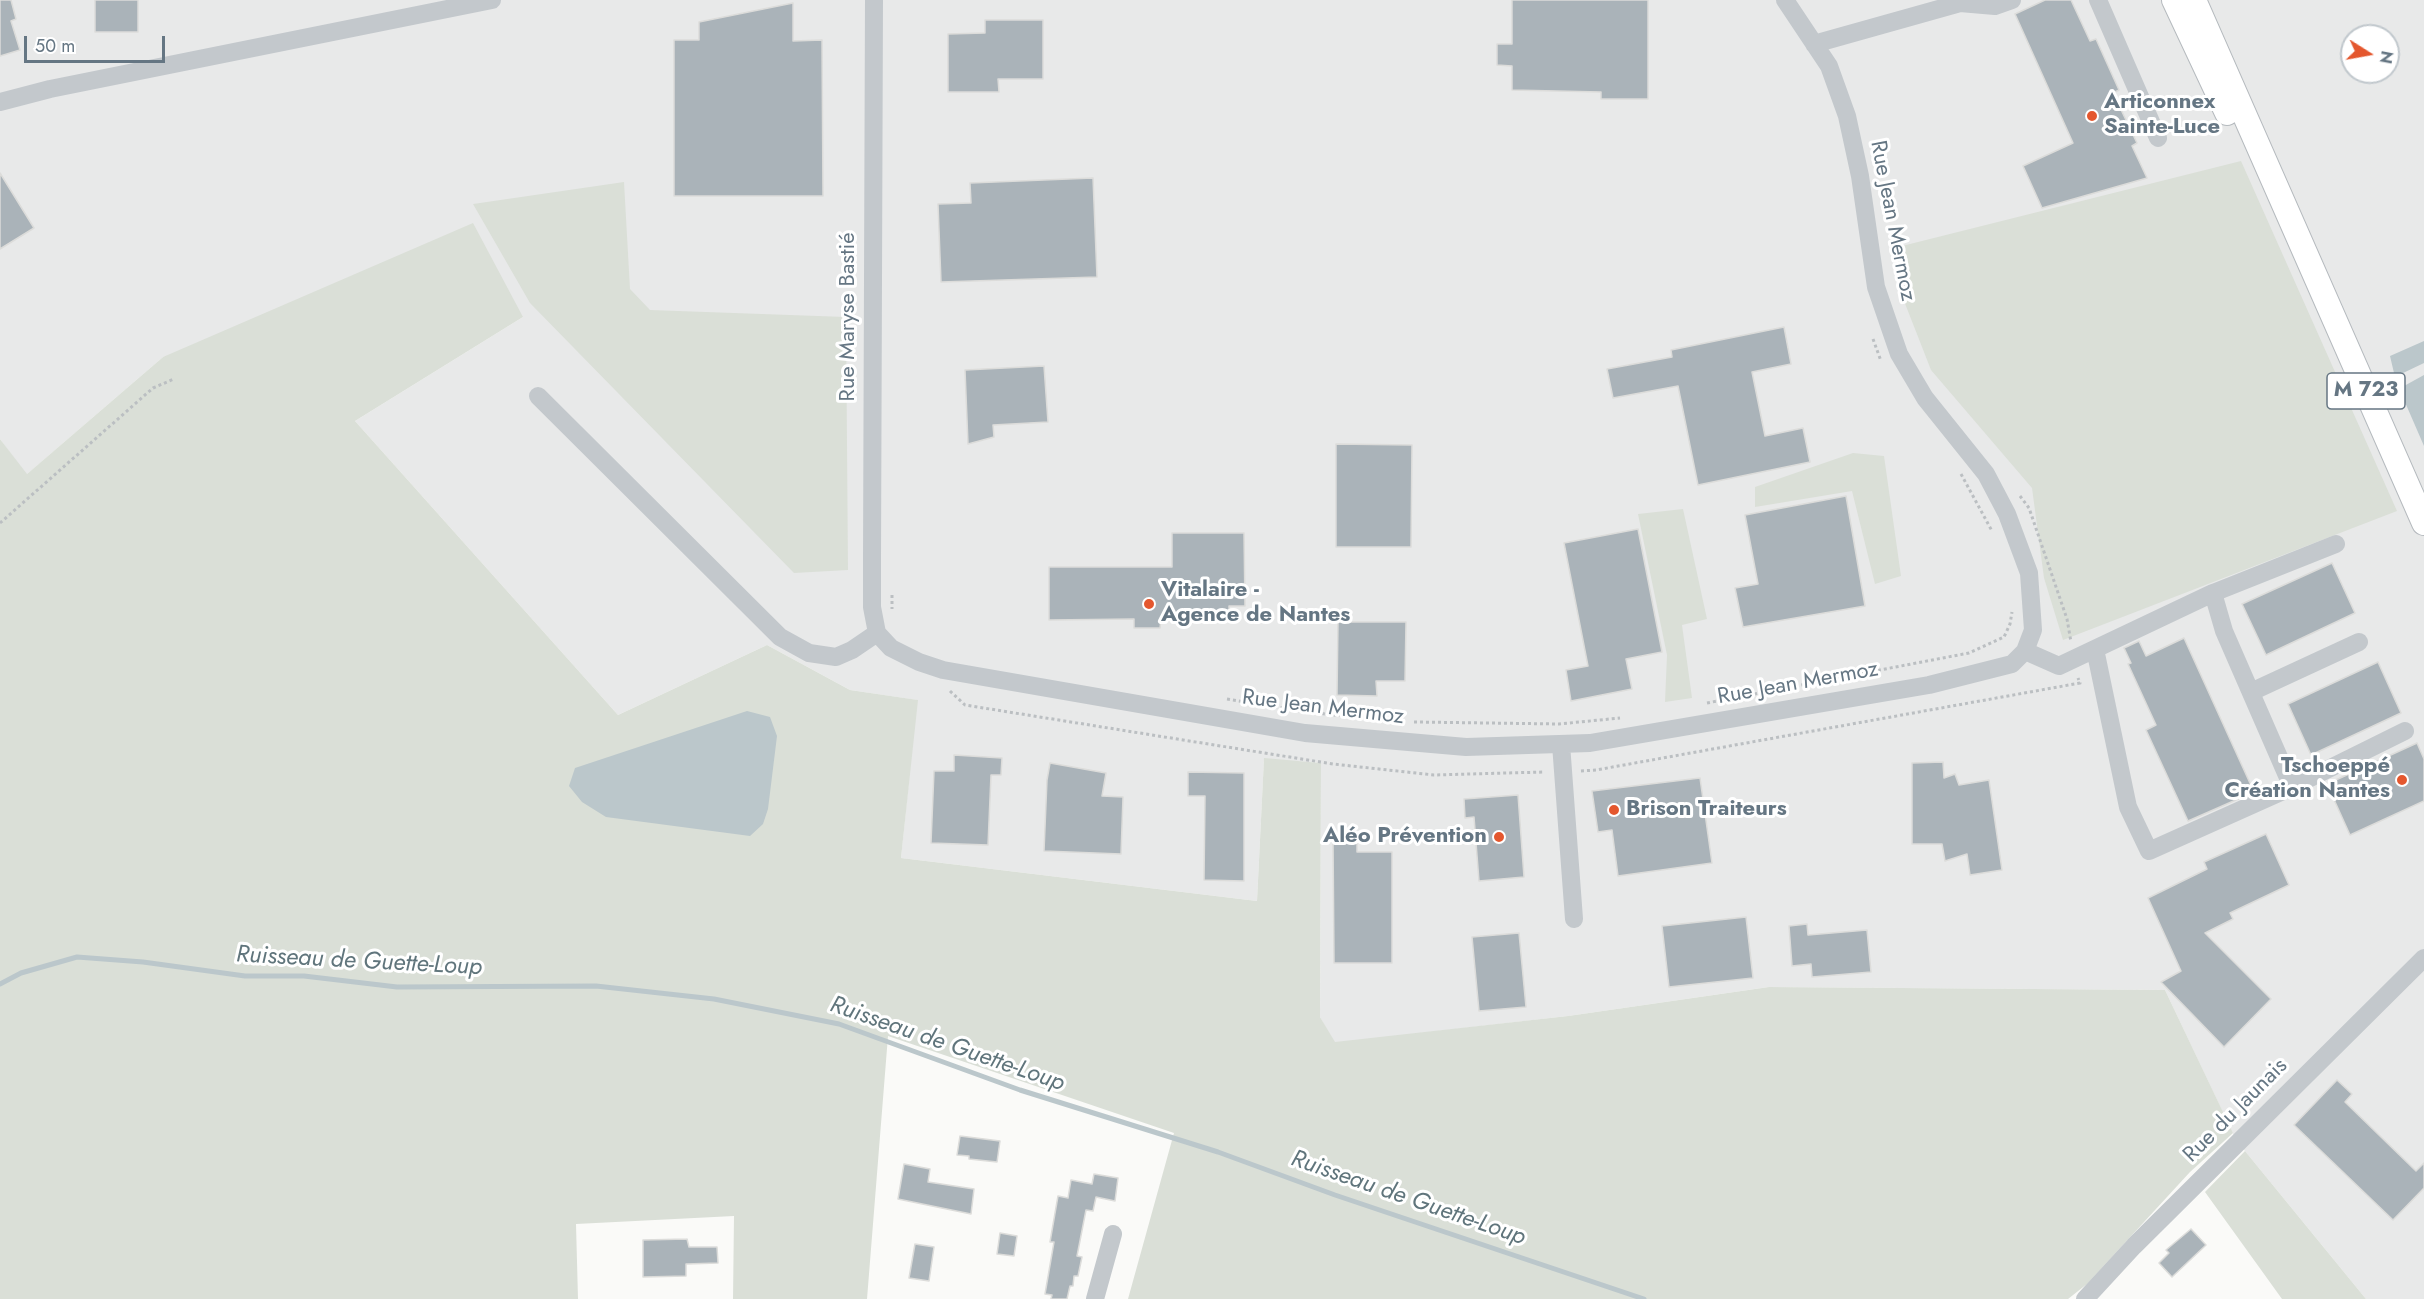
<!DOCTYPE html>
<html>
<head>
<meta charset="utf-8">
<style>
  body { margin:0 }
  #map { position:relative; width:2424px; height:1299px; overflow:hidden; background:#fafaf8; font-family:Jost,sans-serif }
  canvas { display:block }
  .north { position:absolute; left:2340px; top:24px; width:60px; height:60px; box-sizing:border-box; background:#fff; border:2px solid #c1c8cd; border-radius:50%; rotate:101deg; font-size:16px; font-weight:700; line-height:24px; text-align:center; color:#657683 }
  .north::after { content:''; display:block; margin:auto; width:21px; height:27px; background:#e4572e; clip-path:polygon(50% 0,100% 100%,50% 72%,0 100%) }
  .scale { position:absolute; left:24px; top:36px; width:141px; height:27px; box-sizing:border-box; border:3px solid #657683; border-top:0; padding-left:8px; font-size:18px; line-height:21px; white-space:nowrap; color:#657683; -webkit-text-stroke:4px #fff; paint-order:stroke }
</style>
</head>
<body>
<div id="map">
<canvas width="2424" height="1299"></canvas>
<div class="north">N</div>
<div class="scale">50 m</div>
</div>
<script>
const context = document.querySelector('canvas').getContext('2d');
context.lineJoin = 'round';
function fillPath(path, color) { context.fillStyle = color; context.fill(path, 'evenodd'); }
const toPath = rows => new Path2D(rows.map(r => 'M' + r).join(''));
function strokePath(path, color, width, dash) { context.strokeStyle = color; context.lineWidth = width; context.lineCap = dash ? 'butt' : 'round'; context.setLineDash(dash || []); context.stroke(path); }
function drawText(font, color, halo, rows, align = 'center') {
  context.font = font + ' Jost,sans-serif'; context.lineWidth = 6; context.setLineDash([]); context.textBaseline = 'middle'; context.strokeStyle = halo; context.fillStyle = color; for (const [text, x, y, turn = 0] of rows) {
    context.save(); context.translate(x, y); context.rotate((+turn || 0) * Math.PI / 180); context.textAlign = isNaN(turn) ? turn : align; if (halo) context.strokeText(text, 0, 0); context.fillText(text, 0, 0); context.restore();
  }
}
const built = toPath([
  [0,0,2424,0,2424,1299,2366,1299,2236,1140,2165,990,1769,987,1568,1016,1334,1043,1320,1017,1321,763,1264,759,1257,901,901,858,917,700,850,690,767,645,618,715,355,421,523,317,163,357,26,475,0,439],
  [2352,36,2388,36,2388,72,2352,72]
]);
const green = toPath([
  [2241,161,2397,511,2063,640,2044,578,2032,488,1931,370,1897,283,1898,247],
  [624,182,630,289,650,310,846,317,848,570,794,573,530,303,473,204],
  [473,223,523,317,355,421,618,715,767,645,850,690,918,700,901,858,1257,901,1264,758,1321,763,1320,1017,1335,1042,1568,1016,1769,987,2165,990,2233,1133,2190,1172,2087,1284,2068,1299,1128,1299,1174,1133,888,1036,867,1299,733,1299,734,1216,576,1224,578,1299,0,1299,0,439,27,474,163,357],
  [1853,453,1884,456,1901,576,1875,584,1852,491,1755,507,1755,487],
  [1683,509,1707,619,1682,625,1692,698,1665,702,1667,655,1638,514],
  [2245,1151,2366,1299,2282,1299,2205,1192]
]);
const water = toPath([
  [2424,341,2424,363,2401,374,2394,373,2390,356],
  [2424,375,2424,446,2401,393,2404,386],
  [747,711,770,717,777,736,768,809,763,824,750,836,606,817,582,802,569,786,575,768]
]);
const stream = toPath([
  [0,984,21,973,77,957,143,962,245,976,304,976,397,987,596,986,714,999,839,1024,1020,1090,1218,1152,1335,1195,1644,1299]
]);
const building = toPath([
  [0,0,11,0,16,19,11,21,20,50,0,56,0,0],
  [95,0,138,0,138,32,95,32,95,0],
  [1512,0,1648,0,1648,99,1601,99,1601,92,1512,90,1512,66,1497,65,1497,44,1512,44,1512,0],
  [2045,0,2071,0,2090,41,2096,39,2119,90,2113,93,2137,143,2132,146,2147,178,2042,208,2023,166,2073,143,2015,14,2045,0],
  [793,3,793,41,822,40,823,196,674,196,674,40,699,40,699,22,793,3],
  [985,20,1043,20,1043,79,998,79,999,92,948,92,948,34,985,33,985,20],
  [0,173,34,228,0,249,0,173],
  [1093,178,1097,277,941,282,938,204,971,203,970,183,1093,178],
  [1784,327,1791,364,1752,372,1765,436,1803,428,1810,462,1698,485,1678,386,1613,398,1607,369,1672,357,1671,350,1784,327],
  [1044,366,1048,422,993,425,994,437,968,444,965,370,1044,366],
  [1336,444,1412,445,1411,547,1336,547,1336,444],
  [1846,496,1865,606,1743,627,1735,588,1758,584,1745,515,1846,496],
  [1638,529,1662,652,1626,659,1632,689,1571,701,1566,670,1588,666,1564,543,1638,529],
  [1172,533,1244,533,1245,606,1229,606,1229,619,1161,619,1160,628,1134,628,1134,619,1049,620,1049,567,1172,567,1172,533],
  [2332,563,2355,613,2266,655,2242,604,2332,563],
  [1338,622,1406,622,1405,681,1376,681,1377,696,1337,695,1338,622],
  [2184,638,2254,792,2188,821,2146,730,2156,725,2128,664,2131,663,2124,648,2139,641,2146,656,2184,638],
  [2378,662,2401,713,2311,755,2288,704,2378,662],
  [2417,743,2424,759,2424,801,2350,835,2327,784,2417,743],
  [954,755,1002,758,1001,775,991,775,988,845,931,843,934,771,954,771,954,755],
  [1943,762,1944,778,1955,774,1959,785,1989,780,2002,870,1970,875,1967,854,1945,861,1942,844,1912,844,1912,763,1943,762],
  [1050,763,1106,773,1102,796,1123,797,1121,854,1044,851,1047,780,1050,763],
  [1188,772,1244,773,1244,881,1204,880,1205,796,1188,796,1188,772],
  [1700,778,1712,863,1618,876,1612,830,1598,832,1592,791,1700,778],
  [1518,795,1524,877,1479,881,1474,817,1465,818,1464,799,1518,795],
  [2266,834,2289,885,2230,913,2233,919,2205,933,2271,999,2224,1047,2161,982,2181,971,2148,898,2207,869,2204,862,2266,834],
  [1333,838,1357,838,1357,852,1392,852,1392,963,1334,963,1333,838],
  [1746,917,1753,978,1669,987,1662,926,1746,917],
  [1807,924,1808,935,1867,930,1871,972,1812,977,1811,964,1792,966,1789,926,1807,924],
  [1519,933,1526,1007,1479,1011,1472,937,1519,933],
  [2337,1080,2352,1094,2345,1102,2416,1171,2424,1163,2424,1188,2393,1220,2294,1125,2337,1080],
  [960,1136,1000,1141,997,1162,969,1159,969,1156,957,1155,960,1136],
  [904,1164,930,1169,928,1182,974,1189,971,1214,898,1199,904,1164],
  [1094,1174,1118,1178,1115,1201,1096,1197,1093,1211,1086,1210,1077,1256,1082,1257,1078,1276,1074,1276,1073,1286,1070,1286,1067,1299,1051,1299,1052,1295,1045,1294,1054,1242,1050,1242,1058,1196,1068,1198,1071,1180,1092,1184,1094,1174],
  [2191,1229,2206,1245,2172,1277,2159,1263,2169,1253,2166,1250,2191,1229],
  [1000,1233,1017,1236,1014,1256,997,1254,1000,1233],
  [687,1239,689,1247,717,1247,718,1263,686,1264,686,1276,643,1277,643,1240,687,1239],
  [915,1244,934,1247,929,1281,909,1278,915,1244]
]);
const path = toPath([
  [1873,339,1881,361],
  [1961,474,1992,531],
  [2020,496,2029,508,2067,619,2071,642],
  [0,523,153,388,174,379],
  [892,595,892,609],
  [950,691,965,705,1333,764,1434,775,1544,772],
  [1227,699,1307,712,1372,719],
  [1707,703,1969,653,2004,637,2010,624,2012,612],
  [1414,722,1559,724,1620,718],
  [1581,771,1596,770,2080,683,2078,678]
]);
const minor = toPath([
  [874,0,872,560,872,607,877,633],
  [2098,0,2158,138],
  [1814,44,1960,3,1995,6,2012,0],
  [0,102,50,89,492,0],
  [538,396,780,637,809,653,836,657,852,650,877,633],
  [877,633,891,648,919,662,943,670,1305,733,1466,747,1590,743,1929,685,2012,664,2025,651,2033,630,2029,573,2007,514,1986,474,1925,398,1899,354,1876,287,1860,176,1847,116,1829,66,1785,0],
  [2095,649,2128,807,2149,851,2292,787,2224,631,2213,593],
  [2025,651,2059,666,2213,593,2336,544],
  [2251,692,2359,642],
  [1561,744,1574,919],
  [2292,787,2405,731],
  [1095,1299,1113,1234],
  [2085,1299,2134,1246,2424,958]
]);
const major = toPath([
  [2174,0,2227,113],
  [2194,0,2424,523]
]);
const markers = [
  [2092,116,6,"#e4572e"],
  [1149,604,6,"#e4572e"],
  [2402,780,6,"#e4572e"],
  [1614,810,6,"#e4572e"],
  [1499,837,6,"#e4572e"]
];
const shields = [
  [2366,391,78]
];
const shieldNames = [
  ["M 723",2366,391]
];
const poiNames = [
  ["Articonnex",2104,103],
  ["Sainte-Luce",2104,128],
  ["Vitalaire -",1161,591],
  ["Agence de Nantes",1161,616],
  ["Tschoeppé",2390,767,"right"],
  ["Création Nantes",2390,792,"right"],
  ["Brison Traiteurs",1626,810],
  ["Aléo Prévention",1487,837,"right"]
];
const streetNames = [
  ["Rue Jean Mermoz",1892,221,79],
  ["Rue Maryse Bastié",849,317,-90],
  ["Rue Jean Mermoz",1798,684,-10],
  ["Rue Jean Mermoz",1323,708,7],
  ["Rue du Jaunais",2236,1111,-45]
];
const waterNames = [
  ["Ruisseau de Guette-Loup",359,962,3],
  ["Ruisseau de Guette-Loup",947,1045,19],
  ["Ruisseau de Guette-Loup",1408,1199,19]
];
fillPath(built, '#e8e9e9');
fillPath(green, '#dadfd7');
fillPath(water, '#bbc7cb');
strokePath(stream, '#bbc7cb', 5);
fillPath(building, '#aab3b9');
strokePath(building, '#dcdcda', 1.5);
strokePath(major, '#b5babe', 26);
strokePath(path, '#bbbfc2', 3, [3, 3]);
strokePath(minor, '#c3c8cc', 18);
strokePath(major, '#fff', 24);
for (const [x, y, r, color] of markers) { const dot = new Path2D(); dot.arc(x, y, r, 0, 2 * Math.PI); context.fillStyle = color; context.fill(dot); strokePath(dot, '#fff', 2); }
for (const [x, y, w] of shields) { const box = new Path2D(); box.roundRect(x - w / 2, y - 18, w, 36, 4.5); context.fillStyle = '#fff'; context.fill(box); strokePath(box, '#657683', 1.5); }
drawText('bold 21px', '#657683', null, shieldNames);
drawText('bold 22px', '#657683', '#fff', poiNames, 'left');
drawText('22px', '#657683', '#fff', streetNames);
drawText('italic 24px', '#60757c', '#fff', waterNames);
</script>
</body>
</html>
